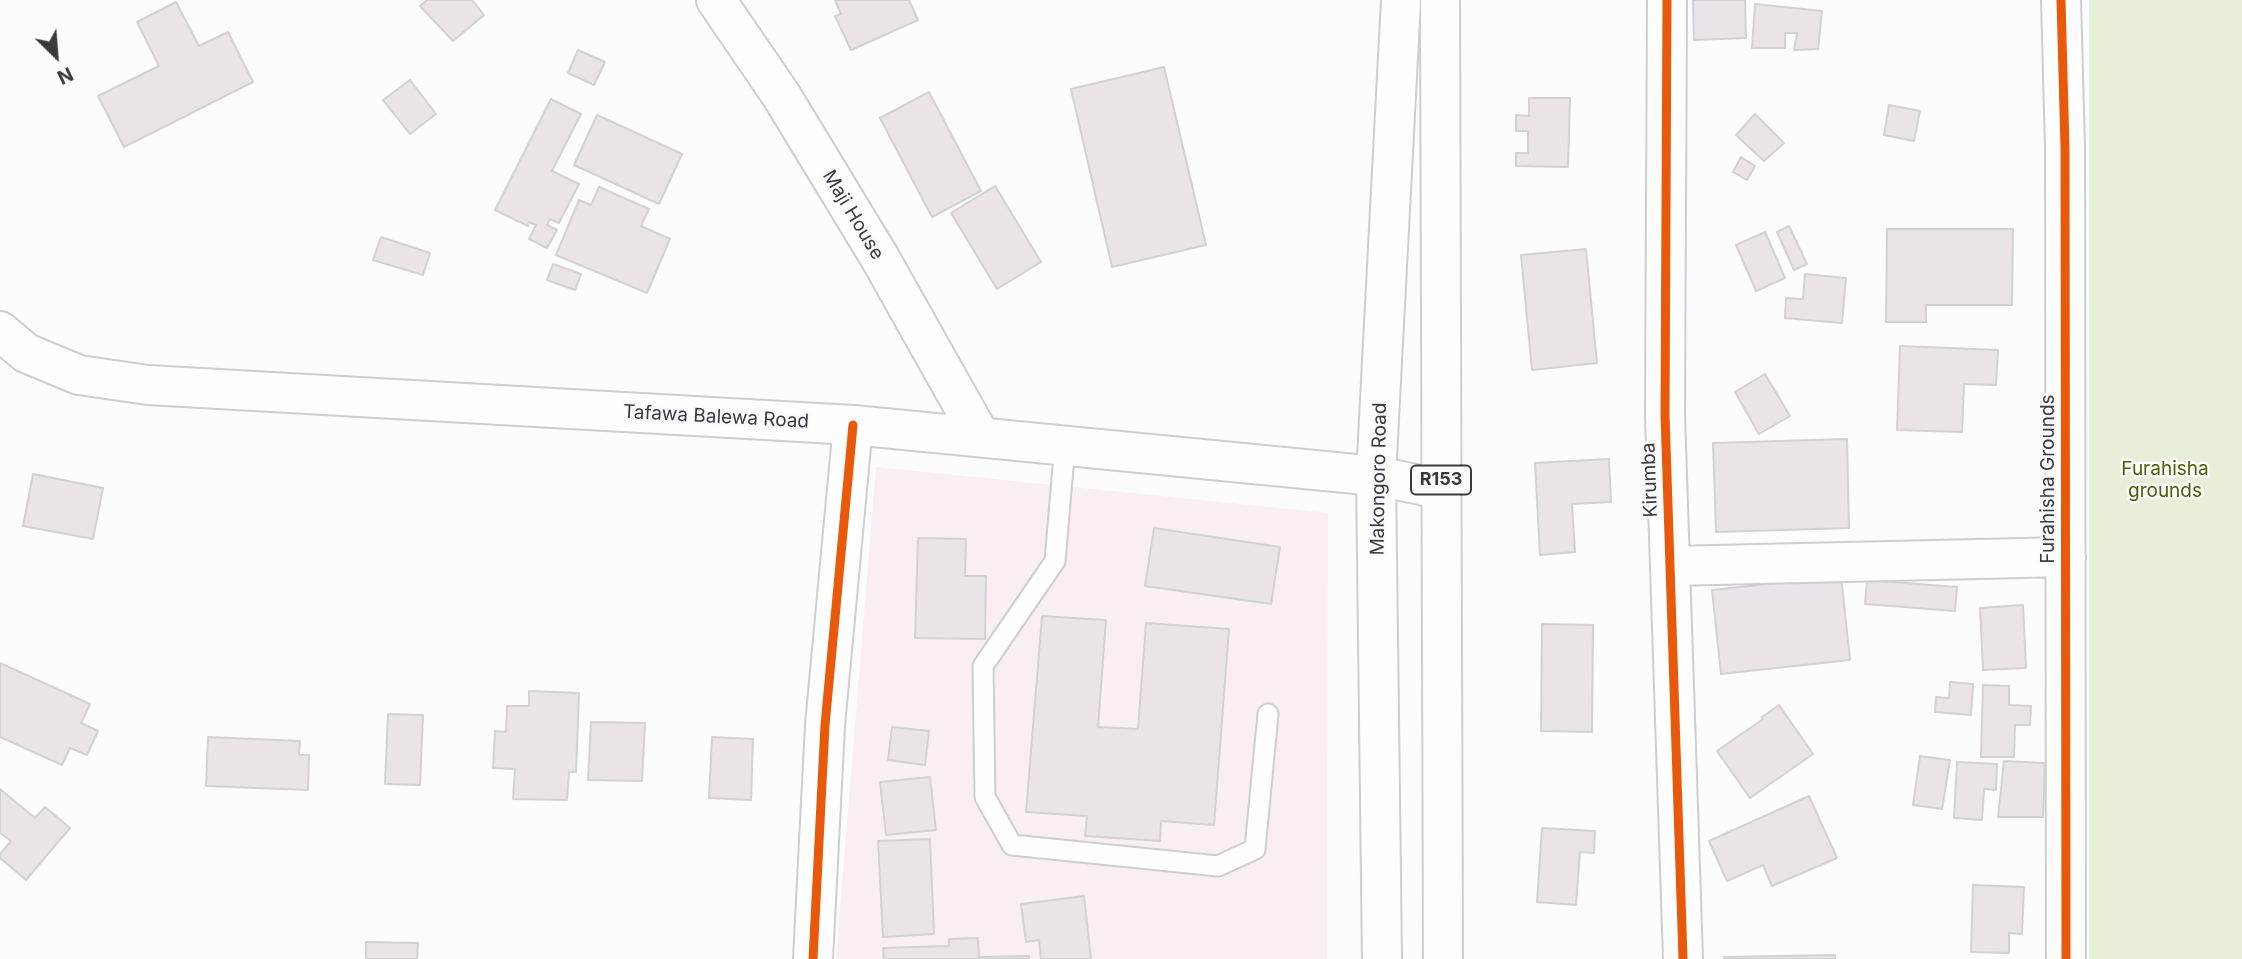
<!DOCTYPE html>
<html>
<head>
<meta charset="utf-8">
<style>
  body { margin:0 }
  #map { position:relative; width:2242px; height:959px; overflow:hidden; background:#fcfbfe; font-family:Inter,sans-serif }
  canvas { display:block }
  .north { position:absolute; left:21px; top:21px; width:70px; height:70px; -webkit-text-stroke:5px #fbfaff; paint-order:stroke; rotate:155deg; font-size:19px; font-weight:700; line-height:28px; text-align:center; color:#3a393c }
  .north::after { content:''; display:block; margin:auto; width:24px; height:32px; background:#3a393c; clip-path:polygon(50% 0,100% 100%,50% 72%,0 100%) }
</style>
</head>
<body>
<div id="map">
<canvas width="2242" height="959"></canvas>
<div class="north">N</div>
</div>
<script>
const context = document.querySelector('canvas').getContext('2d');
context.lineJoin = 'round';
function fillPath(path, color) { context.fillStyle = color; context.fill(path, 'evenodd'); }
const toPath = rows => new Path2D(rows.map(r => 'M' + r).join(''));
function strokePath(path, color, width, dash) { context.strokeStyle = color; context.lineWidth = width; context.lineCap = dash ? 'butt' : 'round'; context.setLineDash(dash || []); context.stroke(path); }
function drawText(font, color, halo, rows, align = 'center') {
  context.font = font + ' Inter,sans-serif'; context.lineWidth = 5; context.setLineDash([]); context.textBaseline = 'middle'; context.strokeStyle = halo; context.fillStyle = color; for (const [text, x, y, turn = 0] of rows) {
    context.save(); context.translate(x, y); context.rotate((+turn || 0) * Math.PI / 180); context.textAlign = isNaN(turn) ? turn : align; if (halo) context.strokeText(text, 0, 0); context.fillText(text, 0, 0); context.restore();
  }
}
const education = toPath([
  [876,467,1328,513,1327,959,836,959]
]);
const green = toPath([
  [2089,0,2242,0,2242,959,2089,959]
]);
const building = toPath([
  [427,0,472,0,484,15,453,41,420,6,427,0],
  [835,0,909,0,918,20,851,50,835,16,841,14,835,0],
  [1693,0,1745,0,1746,38,1694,40,1693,0],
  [176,2,199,46,228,32,253,82,124,147,98,96,159,66,137,22,176,2],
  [1755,4,1822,11,1818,49,1794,50,1797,33,1785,33,1785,48,1752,48,1755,4],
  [578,50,605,62,594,85,568,73,578,50],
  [1164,67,1206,245,1112,267,1071,89,1164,67],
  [410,80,436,114,410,134,383,100,410,80],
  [929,92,981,191,932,217,880,118,929,92],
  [1529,98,1570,98,1568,167,1516,166,1516,153,1528,153,1528,131,1516,131,1516,115,1529,116,1529,98],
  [551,99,581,114,552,171,579,184,559,223,550,219,547,225,557,230,547,248,529,239,536,225,529,222,528,226,495,210,551,99],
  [1889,105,1920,111,1914,141,1884,135,1889,105],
  [1755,114,1784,143,1764,161,1736,135,1755,114],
  [597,115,682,154,659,204,574,165,597,115],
  [1741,157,1755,166,1747,180,1733,172,1741,157],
  [995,186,1041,262,997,289,951,213,995,186],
  [599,187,649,209,641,226,670,239,647,293,556,255,579,200,591,205,599,187],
  [1789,226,1807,264,1794,270,1777,232,1789,226],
  [1887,229,2013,229,2012,305,1926,305,1926,322,1886,322,1887,229],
  [1765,232,1785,278,1756,291,1736,245,1765,232],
  [381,237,430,253,423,275,373,260,381,237],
  [1586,249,1597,363,1532,370,1521,255,1586,249],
  [553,264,581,274,575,290,547,280,553,264],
  [1805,274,1846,278,1842,323,1785,318,1786,298,1803,299,1805,274],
  [1900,346,1998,350,1996,385,1964,384,1962,432,1897,430,1900,346],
  [1765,374,1790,416,1759,434,1735,392,1765,374],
  [1847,439,1849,528,1716,532,1713,443,1847,439],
  [1609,459,1611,502,1572,504,1575,552,1540,555,1535,463,1609,459],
  [33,474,103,488,93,539,23,526,33,474],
  [1154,528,1280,547,1271,604,1145,586,1154,528],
  [918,538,966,539,965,576,986,576,985,639,915,638,918,538],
  [1841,576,1850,660,1721,674,1712,590,1841,576],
  [1867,580,1957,587,1955,611,1865,604,1867,580],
  [2023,605,2026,668,1983,670,1980,608,2023,605],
  [1042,616,1106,620,1098,727,1138,729,1146,623,1229,629,1214,825,1161,821,1160,841,1085,836,1087,816,1026,812,1042,616],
  [1542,624,1593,625,1592,732,1541,731,1542,624],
  [0,663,90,704,81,723,98,731,87,755,70,748,62,765,0,737,0,663],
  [1950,682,1973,684,1971,715,1935,712,1936,697,1949,698,1950,682],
  [1983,685,2009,686,2009,705,2031,706,2030,725,2015,725,2014,757,1981,757,1983,685],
  [529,691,579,693,576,772,569,772,567,800,513,799,515,769,493,768,495,731,506,732,507,706,529,706,529,691],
  [1779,705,1813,754,1750,798,1717,751,1763,719,1762,717,1779,705],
  [388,714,423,715,420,785,385,784,388,714],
  [591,722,645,723,642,781,588,780,591,722],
  [892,727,929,731,925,765,888,760,892,727],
  [208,737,300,741,299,755,309,755,308,790,206,786,208,737],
  [712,737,753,739,751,800,709,798,712,737],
  [1920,756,1950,760,1942,809,1913,805,1920,756],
  [2004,761,2045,763,2043,817,1998,817,2004,761],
  [1957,762,1997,764,1996,790,1984,789,1982,820,1954,818,1957,762],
  [930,777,936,830,886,835,880,782,930,777],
  [0,789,35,818,45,807,70,828,26,880,0,858,0,854,11,841,0,833,0,789],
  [1809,796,1837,858,1772,886,1763,865,1727,881,1709,841,1809,796],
  [1542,828,1595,831,1594,853,1580,852,1576,905,1537,902,1542,828],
  [930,839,934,934,883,937,878,841,930,839],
  [1973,885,2024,887,2022,934,2009,933,2009,953,1971,952,1973,885],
  [1084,896,1091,959,1041,959,1039,940,1026,942,1021,904,1084,896],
  [978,938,979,957,1029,956,1029,959,884,959,883,948,949,946,949,939,978,938],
  [366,942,418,943,417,959,366,959,366,942],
  [1835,955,1835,959,1724,959,1724,957,1835,955]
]);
const service = toPath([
  [1065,444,1055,561,983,666,985,797,1012,845,1218,866,1255,849,1268,714]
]);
const minor = toPath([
  [716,0,781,95,880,258,980,436],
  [1667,0,1665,415,1683,959],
  [2061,0,2065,148,2066,959],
  [1671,566,2066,557],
  [813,959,825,725,853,425]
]);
const secondary = toPath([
  [0,331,26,353,79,375,148,385,853,425,1376,476,1441,489]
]);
const primary = toPath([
  [1440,0,1443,959],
  [1382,959,1376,476,1401,0]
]);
const cycleway = toPath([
  [1667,0,1665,415,1683,959],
  [2061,0,2065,148,2066,959],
  [813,959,825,725,853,425]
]);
const shields = [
  [1441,480,60]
];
const shieldNames = [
  ["R153",1441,480]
];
const streetNames = [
  ["Maji House",853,215,59],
  ["Tafawa Balewa Road",716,417,3],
  ["Makongoro Road",1379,479,-89],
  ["Furahisha Grounds",2048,479,-90],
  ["Kirumba",1650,480,-92]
];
const parkNames = [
  ["Furahisha",2165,469],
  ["grounds",2165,491]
];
fillPath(education, '#f9eef4');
fillPath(green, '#e7efd8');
fillPath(building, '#eae3ea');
strokePath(building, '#d2d1d3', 2);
strokePath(service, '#cecdd0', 23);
strokePath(minor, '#cecdd0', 42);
strokePath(secondary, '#cecdd0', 42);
strokePath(primary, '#cecdd0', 42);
strokePath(service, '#fffeff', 19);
strokePath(minor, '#fffeff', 38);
strokePath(secondary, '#fffeff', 38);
strokePath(primary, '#fffeff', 38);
strokePath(cycleway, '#e8590c', 9);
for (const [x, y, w] of shields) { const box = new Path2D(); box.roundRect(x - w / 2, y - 14.5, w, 29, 5); context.fillStyle = '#fbfaff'; context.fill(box); strokePath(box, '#3a393c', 2); }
drawText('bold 18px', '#3a393c', null, shieldNames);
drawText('19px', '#3a393c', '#fbfaff', streetNames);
drawText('19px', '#4a6100', '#fbfaff', parkNames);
</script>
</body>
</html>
